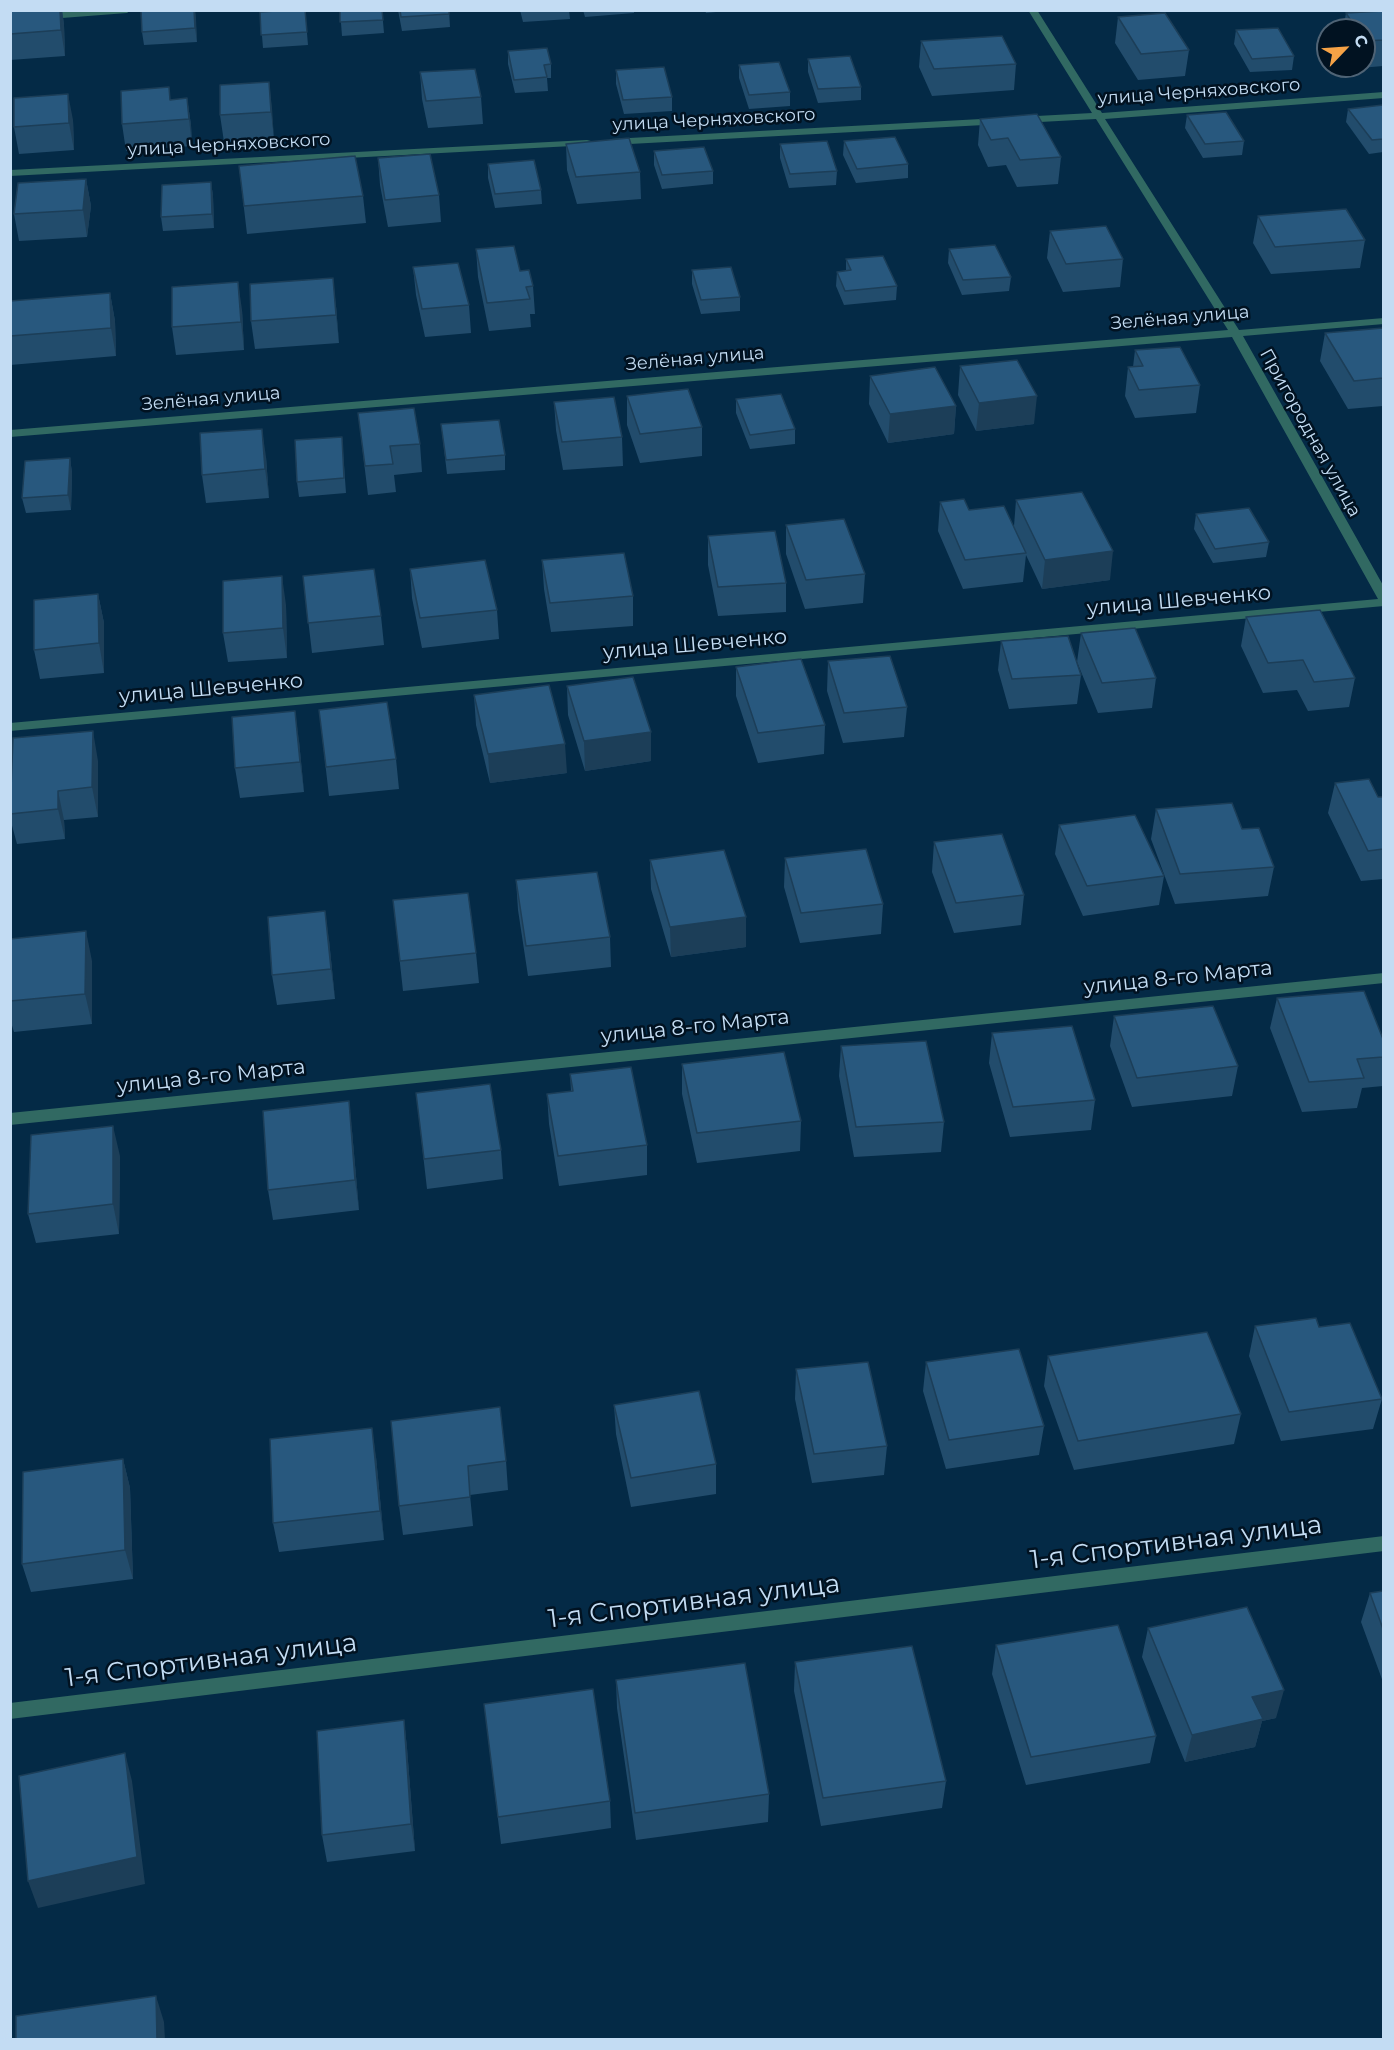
<!DOCTYPE html>
<html>
<head>
<meta charset="utf-8">
<style>
  body { margin:0 }
  #map { position:relative; width:1394px; height:2050px; overflow:hidden; background:#042a46; font-family:Montserrat,sans-serif }
  canvas { display:block }
  .frame { position:absolute; inset:0; border:12px solid #c3dcf3; pointer-events:none }
  .north { position:absolute; left:1316px; top:18px; width:60px; height:60px; box-sizing:border-box; background:#011221; border:2px solid #4f6375; border-radius:50%; rotate:65deg; font-size:16px; font-weight:700; line-height:24px; text-align:center; color:#c3dcf3 }
  .north::after { content:''; display:block; margin:auto; width:21px; height:27px; background:#f5a246; clip-path:polygon(50% 0,100% 100%,50% 72%,0 100%) }
</style>
</head>
<body>
<div id="map">
<canvas width="1394" height="2050"></canvas>
<div class="frame"></div>
<div class="north">С</div>
</div>
<script>
const context = document.querySelector('canvas').getContext('2d');
context.lineJoin = 'round';
const toPath = rows => new Path2D(rows.map(r => 'M' + r).join(''));
function fillPath(path, color) { context.fillStyle = color; context.fill(path, 'evenodd'); }
function strokePath(path, color, width, dash) { context.strokeStyle = color; context.lineWidth = width; context.lineCap = dash ? 'butt' : 'round'; context.setLineDash(dash || []); context.stroke(path); }
function drawText(font, color, halo, rows, align = 'center') {
  context.font = font + ' Montserrat,sans-serif'; context.lineWidth = 5; context.setLineDash([]); context.textBaseline = 'middle'; context.strokeStyle = halo; context.fillStyle = color; for (const [text, x, y, turn = 0] of rows) {
    context.save(); context.translate(x, y); context.rotate((+turn || 0) * Math.PI / 180); context.textAlign = isNaN(turn) ? turn : align; if (halo) context.strokeText(text, 0, 0); context.fillText(text, 0, 0); context.restore();
  }
}
const minor = toPath([
  [84,10,131,10,127,13,10,22,10,16,84,10],
  [1028,10,1037,10,1102,113,1384,92,1384,98,1105,119,1239,330,1384,318,1384,324,1243,336,1384,587,1384,606,10,731,10,723,1378,599,1232,337,10,437,10,430,1228,330,1096,119,611,145,606,142,611,139,1092,113,1028,10],
  [587,140,591,141,591,145,10,176,10,170,587,140],
  [1384,973,1384,983,10,1125,10,1113,1384,973],
  [1384,1536,1384,1551,10,1719,10,1703,1384,1536]
]);
const wall = toPath([
  [10,10,62,10,64,25,65,56,10,60],
  [195,10,197,42,144,45,142,32],
  [305,10,308,45,263,48,260,12],
  [340,10,382,10,384,33,342,36],
  [398,10,449,10,450,27,402,31],
  [520,10,569,10,570,19,523,22],
  [583,10,634,10,634,13,585,17],
  [705,10,736,10,706,13],
  [1383,11,1383,66,1360,68,1359,66,1364,66,1364,30,1343,30,1346,13],
  [1118,17,1189,50,1185,76,1138,80,1115,43],
  [1236,30,1294,56,1292,70,1250,72,1234,44],
  [921,41,1016,64,1014,90,932,96,919,67],
  [508,51,551,64,551,78,547,78,548,91,515,93,508,64],
  [808,59,861,87,861,100,818,103,808,72],
  [739,65,790,92,790,106,749,109,739,78],
  [616,70,672,97,672,111,624,114,616,84],
  [420,72,481,97,483,124,428,128,422,99],
  [269,82,274,139,224,142,220,115],
  [187,98,191,125,192,146,126,151,122,124,171,100],
  [1383,105,1383,152,1369,154,1346,122,1348,109],
  [1187,115,1244,141,1242,155,1203,158,1185,128],
  [980,119,1061,157,1058,184,1017,187,1006,165,988,167,978,145],
  [73,120,74,150,19,154,14,127],
  [844,141,908,164,908,178,856,183,843,155],
  [566,144,640,172,641,199,577,204,567,170],
  [780,144,837,171,836,185,789,188,780,158],
  [654,151,713,171,713,184,662,189,654,165],
  [378,158,439,195,441,222,388,227,380,185],
  [488,164,541,190,542,204,495,208,488,178],
  [239,166,363,196,366,223,247,234],
  [86,179,91,206,87,237,19,241,14,214],
  [211,182,213,196,214,228,163,231,161,217],
  [1258,216,1365,240,1360,268,1271,274,1253,243],
  [1050,231,1123,259,1120,287,1063,292,1047,258],
  [476,249,520,271,533,286,535,314,530,314,531,327,489,331,478,277],
  [949,249,1011,277,1009,291,962,295,948,263],
  [846,259,897,286,896,300,844,305,836,286,837,272,846,271],
  [413,267,469,305,471,333,425,337,416,295],
  [692,270,740,297,740,311,701,314,692,284],
  [110,293,115,321,116,356,10,365,10,301],
  [336,306,339,343,255,349,251,321],
  [242,310,244,350,176,355,172,327],
  [1383,328,1383,406,1348,409,1320,361,1325,333],
  [1135,350,1200,385,1196,413,1135,418,1125,396,1128,367,1133,367],
  [960,366,1034,424,976,431,958,395],
  [870,376,956,406,954,434,888,443,869,404],
  [627,396,702,427,702,456,640,463,627,425],
  [736,399,795,429,795,444,750,449,736,413],
  [554,402,622,437,623,466,563,470,556,430],
  [358,413,420,444,422,472,394,475,396,492,368,495],
  [441,424,505,455,505,470,447,474],
  [342,437,346,493,299,497,297,482],
  [266,457,269,498,206,503,202,475],
  [70,458,72,473,71,510,26,513,22,498],
  [1016,500,1110,580,1042,589,1026,555,1023,582,963,589,938,531,940,502,969,510,1014,526],
  [1196,514,1269,542,1266,557,1213,563,1194,529],
  [786,525,865,574,863,603,805,609,786,554],
  [708,536,786,583,786,612,718,616,708,565],
  [542,560,633,596,633,626,551,632,544,589],
  [410,569,497,610,499,639,422,648,412,598],
  [303,576,381,616,384,645,312,653],
  [98,594,104,623,104,673,40,679,34,650],
  [286,605,287,658,228,662,223,633],
  [1246,617,1355,678,1349,707,1308,711,1297,690,1263,693,1241,646],
  [1081,633,1156,678,1152,708,1098,713,1077,662],
  [1001,641,1081,675,1077,704,1009,709,998,670],
  [828,661,907,707,904,737,843,743,827,691],
  [736,667,825,725,824,754,758,763,736,696],
  [567,686,651,761,585,771,568,715],
  [474,695,567,773,490,783,476,725],
  [319,710,396,759,399,789,329,796],
  [299,741,304,792,240,798,235,768],
  [98,761,98,817,64,820,65,839,17,844,10,818,10,796],
  [1335,783,1378,797,1383,797,1383,879,1361,881,1328,813],
  [1156,809,1274,867,1268,896,1175,904,1151,839],
  [1059,825,1164,876,1159,905,1083,916,1055,854],
  [934,842,1024,895,1021,925,954,933,932,872],
  [785,858,883,904,881,934,800,943,784,887],
  [650,860,746,947,671,957,651,889],
  [516,880,610,937,611,967,528,976,518,910],
  [393,900,476,953,479,983,403,991],
  [10,939,92,961,92,1024,14,1032,10,1019],
  [329,940,335,999,277,1005,272,975],
  [1277,998,1383,1039,1383,1086,1362,1088,1357,1108,1302,1112,1270,1028],
  [1114,1016,1238,1066,1232,1096,1132,1107,1110,1046],
  [992,1033,1095,1100,1091,1130,1010,1137,989,1063],
  [841,1046,944,1122,941,1152,854,1157,839,1076],
  [682,1064,801,1121,800,1151,697,1163,682,1094],
  [570,1074,647,1145,647,1175,559,1186,549,1124,547,1094,571,1091],
  [416,1093,501,1150,503,1179,427,1189],
  [352,1131,359,1210,273,1220,268,1190],
  [120,1156,119,1234,36,1243,28,1214],
  [1255,1326,1319,1327,1382,1399,1373,1429,1281,1441,1249,1356],
  [1048,1356,1241,1414,1234,1444,1074,1470,1044,1386],
  [926,1362,1044,1426,1039,1455,946,1469,923,1391],
  [796,1369,887,1446,884,1475,812,1483,795,1399],
  [614,1405,716,1464,716,1494,631,1507,616,1434],
  [391,1421,506,1461,508,1490,470,1495,473,1526,403,1535,399,1506],
  [376,1457,384,1540,279,1552,273,1523],
  [123,1459,130,1488,133,1579,31,1592,22,1564],
  [1383,1591,1383,1682,1361,1622,1370,1593],
  [1148,1628,1276,1718,1262,1721,1255,1747,1185,1762,1142,1657],
  [996,1645,1156,1736,1150,1763,1026,1785,992,1674],
  [795,1662,946,1781,942,1808,821,1826,794,1691],
  [616,1680,769,1794,768,1822,636,1840,617,1708],
  [484,1704,610,1801,611,1828,501,1844],
  [404,1720,407,1748,415,1851,327,1862,322,1835]
]);
const shadedWall = toPath([
  [60,10,62,10,64,25,65,56,61,30],
  [195,10,196,18,197,42,195,28],
  [269,82,272,108,274,139,271,112],
  [68,94,73,120,74,150,69,123],
  [187,98,191,125,192,146,189,119],
  [86,179,91,206,87,237,83,210],
  [211,182,213,196,214,228,212,214],
  [333,278,336,306,339,343,336,315],
  [238,282,242,310,244,350,241,322],
  [110,293,115,321,116,356,111,328],
  [1037,396,1034,424,976,431,979,403],
  [956,406,954,434,888,443,890,414],
  [262,429,266,457,269,498,265,469],
  [70,458,72,473,71,510,68,495],
  [1113,551,1110,580,1042,589,1045,560],
  [282,576,286,605,287,658,283,628],
  [98,594,104,623,104,673,99,643],
  [295,711,299,741,304,792,300,762],
  [93,731,98,761,98,817,92,787],
  [651,732,651,761,585,771,584,741],
  [565,744,567,773,490,783,488,754],
  [58,791,64,820,65,839,58,809],
  [325,911,329,940,335,999,331,969],
  [746,917,746,947,671,957,670,927],
  [86,931,92,961,92,1024,85,994],
  [349,1101,352,1131,359,1210,355,1180],
  [113,1126,120,1156,119,1234,113,1204],
  [372,1428,376,1457,384,1540,380,1511],
  [123,1459,130,1488,133,1579,125,1550],
  [1284,1690,1276,1718,1262,1721,1255,1747,1185,1762,1192,1735,1252,1697],
  [404,1720,407,1748,415,1851,411,1824],
  [125,1753,132,1781,145,1884,38,1908,28,1881],
  [156,1996,164,2022,165,2040,157,2040]
]);
const building = toPath([
  [10,10,60,10,61,30,10,34,10,10],
  [141,10,194,10,195,28,142,32,141,10],
  [275,10,305,10,307,32,261,35,260,12,276,11,275,10],
  [340,10,382,10,383,20,340,22,340,10],
  [400,10,449,10,449,14,401,17,400,10],
  [1383,11,1383,40,1365,41,1364,40,1364,30,1357,30,1346,13,1383,11],
  [1165,13,1189,50,1141,54,1118,17,1165,13],
  [1278,28,1294,56,1252,59,1236,30,1278,28],
  [1002,36,1016,64,934,69,921,41,1002,36],
  [547,48,551,64,544,65,547,77,514,80,508,51,547,48],
  [850,56,861,87,818,89,808,59,850,56],
  [779,62,790,92,749,95,739,65,779,62],
  [664,67,672,97,623,100,616,70,664,67],
  [475,69,481,97,426,101,420,72,475,69],
  [269,82,271,112,220,115,220,85,269,82],
  [169,87,170,100,187,98,189,119,122,124,121,91,169,87],
  [68,94,69,123,14,127,14,98,68,94],
  [1383,105,1383,139,1372,140,1348,109,1383,105],
  [1226,112,1244,141,1205,144,1187,115,1226,112],
  [1037,114,1061,157,1020,160,1008,138,991,140,980,119,1037,114],
  [895,137,908,164,857,169,844,141,895,137],
  [629,138,640,172,576,177,566,144,629,138],
  [827,141,837,171,790,174,780,144,827,141],
  [704,147,713,171,662,175,654,151,704,147],
  [430,154,439,195,385,200,378,158,430,154],
  [355,156,363,196,244,206,239,166,355,156],
  [534,160,541,190,495,194,488,164,534,160],
  [86,179,83,210,14,214,18,183,86,179],
  [211,182,212,214,161,217,162,185,211,182],
  [1346,209,1365,240,1275,247,1258,216,1346,209],
  [1106,226,1123,259,1066,264,1050,231,1106,226],
  [995,245,1011,277,963,280,949,249,995,245],
  [514,246,520,271,529,270,533,286,526,287,530,299,487,303,476,249,514,246],
  [883,256,897,286,845,291,837,272,851,270,846,259,883,256],
  [458,263,469,305,422,309,413,267,458,263],
  [731,267,740,297,701,300,692,270,731,267],
  [333,278,336,315,251,321,250,284,333,278],
  [238,282,241,322,172,327,172,287,238,282],
  [110,293,111,328,10,336,10,301,110,293],
  [1383,328,1383,378,1354,381,1325,333,1383,328],
  [1180,347,1200,385,1139,390,1128,367,1143,366,1135,350,1180,347],
  [1017,360,1037,396,979,403,960,366,1017,360],
  [935,367,956,406,890,414,870,376,935,367],
  [688,389,702,427,640,434,627,396,688,389],
  [781,394,795,429,750,435,736,399,781,394],
  [614,397,622,437,562,442,554,402,614,397],
  [414,408,420,444,390,446,393,464,365,466,358,413,414,408],
  [499,420,505,455,446,460,441,424,499,420],
  [262,429,265,469,202,475,200,433,262,429],
  [342,437,344,478,297,482,295,440,342,437],
  [70,458,68,495,22,498,25,461,70,458],
  [1082,492,1113,551,1045,560,1016,500,1082,492],
  [964,499,969,510,1004,506,1026,553,965,560,940,502,964,499],
  [1249,508,1269,542,1215,549,1196,514,1249,508],
  [844,519,865,574,806,580,786,525,844,519],
  [775,531,786,583,718,587,708,536,775,531],
  [624,553,633,596,550,603,542,560,624,553],
  [485,560,497,610,420,618,410,569,485,560],
  [374,569,381,616,308,623,303,576,374,569],
  [282,576,283,628,223,633,223,581,282,576],
  [98,594,99,643,34,650,34,600,98,594],
  [1320,610,1355,678,1314,682,1303,660,1268,663,1246,617,1320,610],
  [1135,628,1156,678,1102,683,1081,633,1135,628],
  [1068,636,1081,675,1012,679,1001,641,1068,636],
  [890,656,907,707,844,713,828,661,890,656],
  [801,659,825,725,758,733,736,667,801,659],
  [633,677,651,732,584,741,567,686,633,677],
  [549,685,565,744,488,754,474,695,549,685],
  [387,702,396,759,326,767,319,710,387,702],
  [295,711,300,762,235,768,232,717,295,711],
  [93,731,92,787,58,791,58,809,10,814,13,738,93,731],
  [1369,779,1378,797,1383,797,1383,849,1368,851,1335,783,1369,779],
  [1232,803,1242,829,1259,828,1274,867,1180,874,1156,809,1232,803],
  [1135,815,1164,876,1087,886,1059,825,1135,815],
  [1002,834,1024,895,956,903,934,842,1002,834],
  [866,849,883,904,801,913,785,858,866,849],
  [724,850,746,917,670,927,650,860,724,850],
  [597,872,610,937,526,946,516,880,597,872],
  [468,893,476,953,400,961,393,900,468,893],
  [325,911,331,969,272,975,268,917,325,911],
  [86,931,85,994,10,1001,10,939,86,931],
  [1364,991,1383,1039,1383,1057,1357,1059,1364,1078,1309,1082,1277,998,1364,991],
  [1213,1006,1238,1066,1137,1078,1114,1016,1213,1006],
  [1072,1026,1095,1100,1013,1107,992,1033,1072,1026],
  [926,1041,944,1122,856,1127,841,1046,926,1041],
  [784,1052,801,1121,697,1133,682,1064,784,1052],
  [631,1067,647,1145,558,1156,547,1094,573,1091,570,1074,631,1067],
  [490,1084,501,1150,424,1159,416,1093,490,1084],
  [349,1101,355,1180,268,1190,263,1111,349,1101],
  [113,1126,113,1204,28,1214,31,1135,113,1126],
  [1316,1318,1319,1327,1350,1323,1382,1399,1289,1412,1255,1326,1316,1318],
  [1207,1332,1241,1414,1078,1441,1048,1356,1207,1332],
  [1019,1349,1044,1426,949,1440,926,1362,1019,1349],
  [868,1362,887,1446,814,1454,796,1369,868,1362],
  [699,1391,716,1464,631,1478,614,1405,699,1391],
  [500,1407,506,1461,468,1466,470,1497,399,1506,391,1421,500,1407],
  [372,1428,380,1511,273,1523,270,1439,372,1428],
  [123,1459,125,1550,22,1564,23,1472,123,1459],
  [1383,1591,1383,1629,1370,1593,1383,1591],
  [1247,1607,1284,1690,1252,1697,1263,1719,1192,1735,1148,1628,1247,1607],
  [1118,1625,1156,1736,1031,1757,996,1645,1118,1625],
  [912,1646,946,1781,823,1798,795,1662,912,1646],
  [745,1663,769,1794,635,1813,616,1680,745,1663],
  [593,1689,610,1801,498,1817,484,1704,593,1689],
  [404,1720,411,1824,322,1835,317,1731,404,1720],
  [125,1753,137,1857,28,1881,19,1776,125,1753],
  [156,1996,157,2040,16,2040,16,2016,156,1996]
]);
const farStreetnames = [
  ["улица Черняховского",1199,92,-4],
  ["улица Черняховского",714,120,-3],
  ["улица Черняховского",229,145,-3],
  ["Зелёная улица",1180,318,-5],
  ["Зелёная улица",695,359,-5],
  ["Зелёная улица",211,399,-5],
  ["Пригородная улица",1310,433,61]
];
const streetNames = [
  ["улица Шевченко",1179,601,-5],
  ["улица Шевченко",695,645,-5],
  ["улица Шевченко",211,689,-5],
  ["улица 8-го Марта",1178,978,-6],
  ["улица 8-го Марта",695,1027,-6],
  ["улица 8-го Марта",211,1077,-6]
];
const nearStreetnames = [
  ["1-я Спортивная улица",1176,1543,-7],
  ["1-я Спортивная улица",694,1602,-7],
  ["1-я Спортивная улица",211,1661,-7]
];
fillPath(minor, '#316962');
fillPath(wall, '#224c6c');
fillPath(shadedWall, '#1c3e58');
fillPath(building, '#28587e');
strokePath(building, '#1c3e58', 1.5);
drawText('18px', '#c3dcf3', '#011221', farStreetnames);
drawText('21px', '#c3dcf3', '#011221', streetNames);
drawText('26px', '#c3dcf3', '#011221', nearStreetnames);
</script>
</body>
</html>
